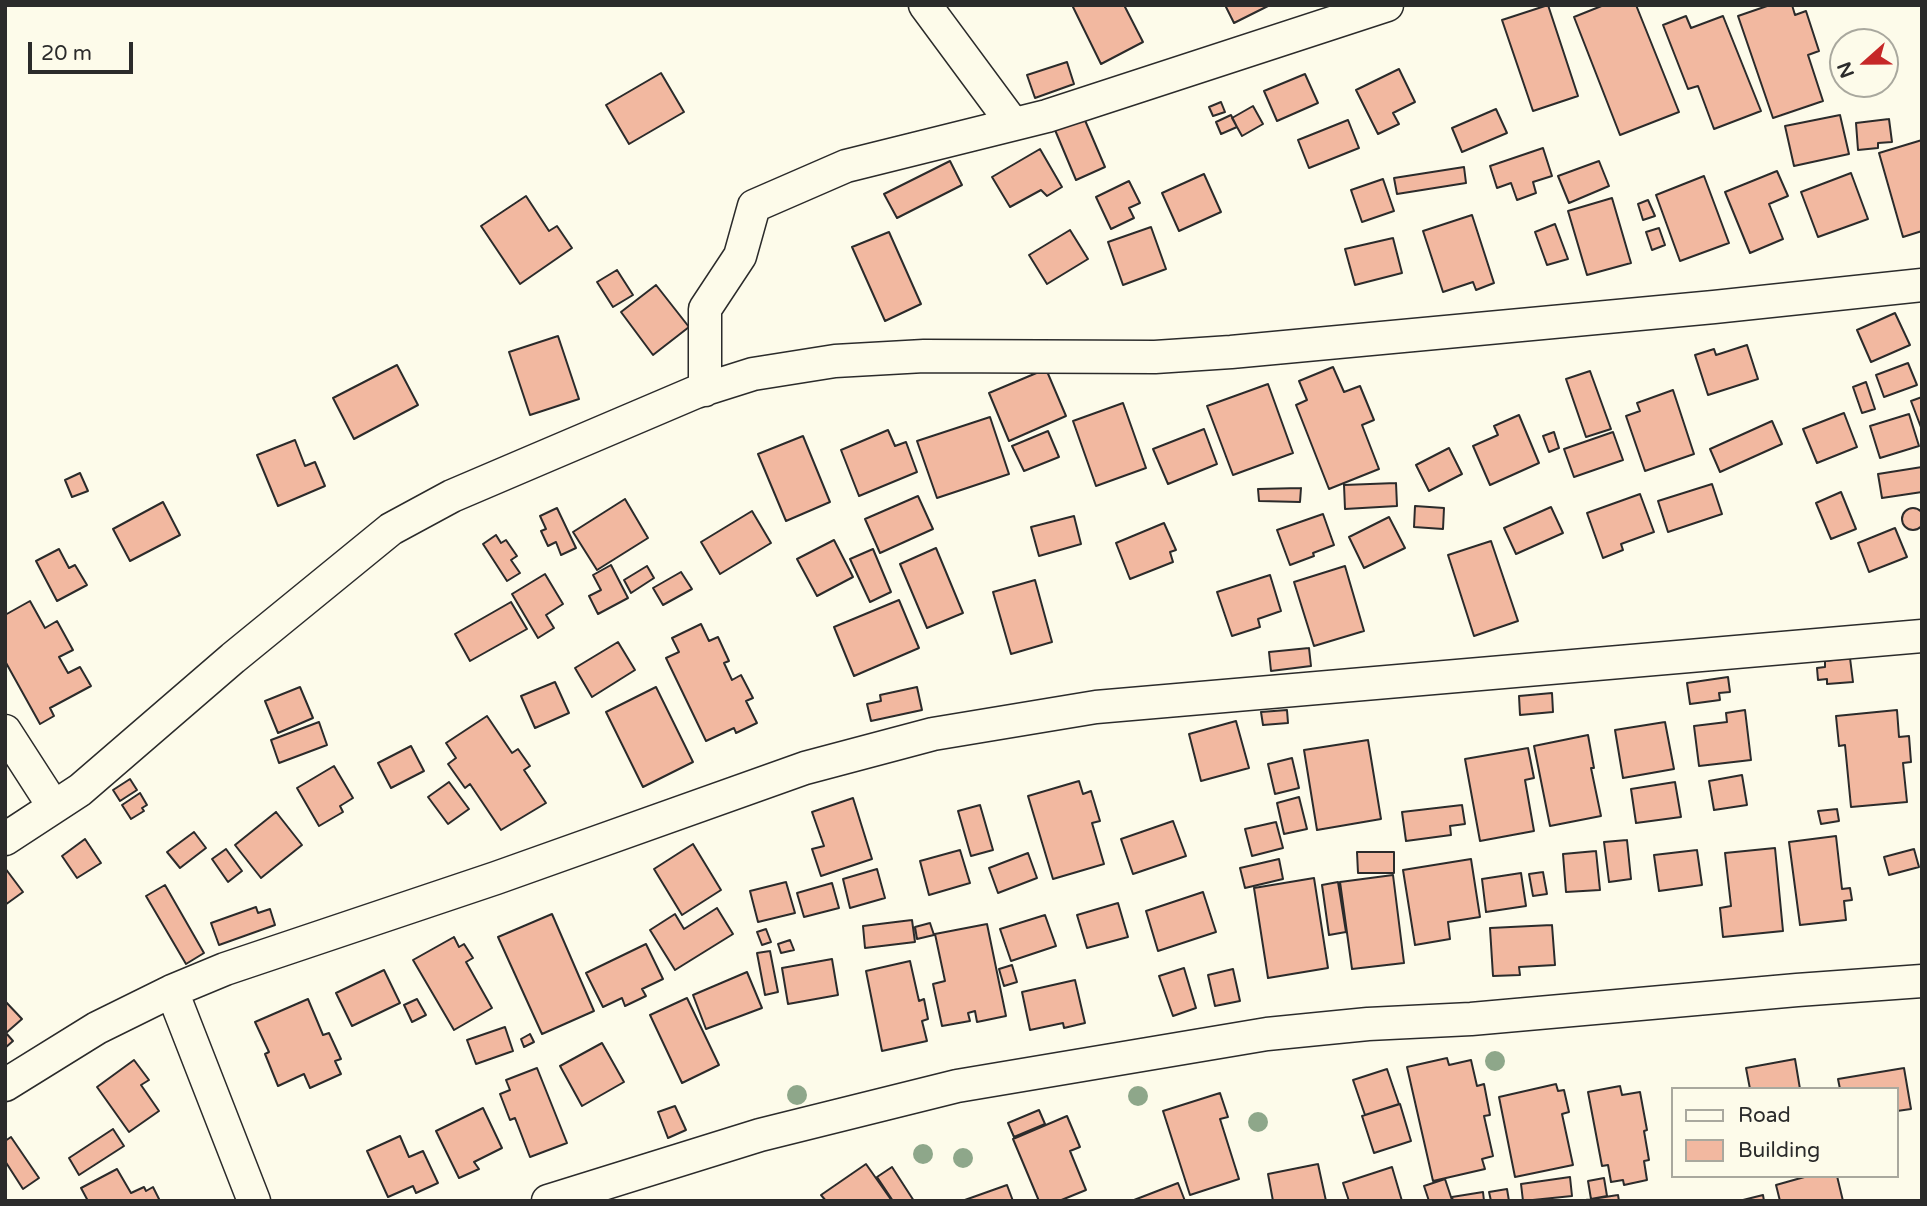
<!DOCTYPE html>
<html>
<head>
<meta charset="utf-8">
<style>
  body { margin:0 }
  #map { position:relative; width:1927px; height:1206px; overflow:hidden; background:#fdfbea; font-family:"Varela Round",sans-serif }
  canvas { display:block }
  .frame { position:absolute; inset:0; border:7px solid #2b2b2b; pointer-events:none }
  .legend { position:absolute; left:1671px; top:1087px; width:228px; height:91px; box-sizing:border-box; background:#fdfbea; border:2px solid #a9a89e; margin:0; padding:9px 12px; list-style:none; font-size:21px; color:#2b2b2b }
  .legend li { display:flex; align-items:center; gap:14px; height:35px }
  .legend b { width:35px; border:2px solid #a9a89e }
  .north { position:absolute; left:1829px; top:28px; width:70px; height:70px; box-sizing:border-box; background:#fdfbea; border:2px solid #a9a89e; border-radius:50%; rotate:249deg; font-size:19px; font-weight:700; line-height:28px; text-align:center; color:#2b2b2b }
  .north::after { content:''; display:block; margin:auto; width:24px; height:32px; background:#c62828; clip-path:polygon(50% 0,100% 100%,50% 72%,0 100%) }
  .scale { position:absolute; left:28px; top:42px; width:105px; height:32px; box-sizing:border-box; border:4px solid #2b2b2b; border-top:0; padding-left:9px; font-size:21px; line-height:24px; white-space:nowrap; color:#2b2b2b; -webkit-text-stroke:5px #fdfbea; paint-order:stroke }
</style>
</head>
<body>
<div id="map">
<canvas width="1927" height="1206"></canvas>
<div class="frame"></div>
<ul class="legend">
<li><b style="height:9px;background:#fdfbea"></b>Road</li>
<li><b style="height:19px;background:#f2b8a0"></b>Building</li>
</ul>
<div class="north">N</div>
<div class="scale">20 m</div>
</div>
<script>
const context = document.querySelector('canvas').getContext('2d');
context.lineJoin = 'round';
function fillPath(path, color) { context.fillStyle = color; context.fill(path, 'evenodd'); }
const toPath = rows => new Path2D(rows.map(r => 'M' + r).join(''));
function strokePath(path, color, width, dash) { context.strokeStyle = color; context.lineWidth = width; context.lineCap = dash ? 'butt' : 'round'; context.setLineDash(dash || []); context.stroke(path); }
const building = toPath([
  [1072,5,1124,5,1143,42,1101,64,1072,5],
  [1225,5,1270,5,1234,23,1225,5],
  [1548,5,1578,96,1533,111,1502,20,1548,5],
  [1604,5,1636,5,1679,112,1620,135,1574,17,1604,5],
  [1770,5,1792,5,1795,15,1806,11,1819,51,1808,55,1823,101,1773,118,1738,16,1770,5],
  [1686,16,1691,28,1723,16,1761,111,1714,129,1698,86,1688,89,1663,25,1686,16],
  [1067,62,1074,84,1035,98,1027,75,1067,62],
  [1399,69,1415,102,1393,113,1399,124,1378,134,1356,90,1399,69],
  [661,73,684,112,629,144,606,105,661,73],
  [1305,74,1318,103,1277,121,1264,91,1305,74],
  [1221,102,1225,112,1213,116,1209,107,1221,102],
  [1253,106,1263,124,1242,136,1232,118,1253,106],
  [1496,109,1507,133,1462,152,1452,128,1496,109],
  [1231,115,1237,127,1221,134,1216,122,1231,115],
  [1840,115,1849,154,1794,166,1785,126,1840,115],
  [1084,118,1105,167,1076,180,1055,130,1084,118],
  [1889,119,1892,142,1878,143,1878,148,1858,150,1856,123,1889,119],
  [1348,120,1359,148,1309,168,1298,140,1348,120],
  [1922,140,1922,231,1903,237,1879,153,1922,140],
  [1543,148,1552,176,1533,182,1536,193,1517,200,1511,183,1497,188,1490,166,1543,148],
  [1040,149,1062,187,1047,196,1041,190,1010,207,992,177,1040,149],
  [950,161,962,185,897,218,884,194,950,161],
  [1599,161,1609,186,1569,203,1558,176,1599,161],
  [1464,167,1466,183,1397,194,1394,178,1464,167],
  [1777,171,1788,196,1769,204,1783,239,1750,253,1725,192,1777,171],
  [1851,173,1868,219,1818,237,1801,192,1851,173],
  [1204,174,1221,212,1179,231,1162,193,1204,174],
  [1704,176,1729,243,1680,261,1656,195,1704,176],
  [1383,179,1394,211,1362,222,1351,190,1383,179],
  [1129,181,1140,203,1129,208,1134,218,1111,229,1096,197,1129,181],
  [526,196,549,231,557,226,572,248,520,284,481,226,526,196],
  [1612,198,1631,263,1587,275,1568,211,1612,198],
  [1648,200,1655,216,1643,220,1638,204,1648,200],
  [1472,215,1494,283,1476,290,1473,282,1443,292,1423,231,1472,215],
  [1555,224,1568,259,1547,265,1535,232,1555,224],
  [1151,227,1166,269,1123,285,1108,242,1151,227],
  [1659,228,1665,245,1652,250,1646,232,1659,228],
  [1070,230,1088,259,1047,284,1029,255,1070,230],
  [889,232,921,304,885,321,852,247,889,232],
  [1393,238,1402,273,1355,285,1345,249,1393,238],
  [617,270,633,295,613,307,597,282,617,270],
  [656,285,689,327,653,355,621,312,656,285],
  [1895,313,1910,345,1871,362,1857,330,1895,313],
  [558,336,579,399,530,415,509,352,558,336],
  [1747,345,1758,379,1708,395,1695,355,1714,349,1716,355,1747,345],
  [1908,363,1917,385,1884,397,1876,375,1908,363],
  [397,365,418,405,354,439,333,398,397,365],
  [1333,367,1344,392,1360,386,1374,420,1362,425,1379,469,1329,489,1296,405,1307,400,1299,381,1333,367],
  [1046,369,1066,416,1009,441,989,393,1046,369],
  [1590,371,1611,429,1586,437,1566,379,1590,371],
  [1866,382,1875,409,1862,413,1853,387,1866,382],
  [1268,384,1293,453,1233,475,1207,406,1268,384],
  [1673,390,1694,454,1645,471,1626,416,1640,411,1637,403,1673,390],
  [1922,397,1922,430,1911,401,1922,397],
  [1123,403,1146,468,1096,486,1073,421,1123,403],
  [1844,413,1857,447,1817,463,1803,429,1844,413],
  [1909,414,1919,446,1880,458,1870,426,1909,414],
  [1519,415,1539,463,1490,485,1473,446,1498,435,1494,426,1519,415],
  [990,417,1009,474,937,498,917,441,990,417],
  [1772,421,1782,444,1720,472,1710,449,1772,421],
  [1204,429,1217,464,1168,484,1153,449,1204,429],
  [888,430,895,446,906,442,917,472,859,496,841,450,888,430],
  [1048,431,1059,457,1024,471,1012,446,1048,431],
  [1554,432,1559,448,1549,452,1543,436,1554,432],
  [1613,432,1623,460,1574,477,1564,449,1613,432],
  [803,436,830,502,786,521,758,454,803,436],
  [295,440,305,466,315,462,325,486,278,506,257,455,295,440],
  [1449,448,1462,474,1429,491,1416,465,1449,448],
  [1922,467,1922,492,1882,498,1878,474,1922,467],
  [80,473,88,491,72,497,65,480,80,473],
  [1396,483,1397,506,1345,509,1344,485,1396,483],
  [1712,484,1722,514,1668,532,1658,501,1712,484],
  [1301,488,1300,502,1259,501,1258,489,1301,488],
  [1841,492,1856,529,1831,539,1816,503,1841,492],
  [1640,494,1654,532,1621,544,1623,550,1603,558,1587,513,1640,494],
  [918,496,933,529,880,553,865,519,918,496],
  [625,499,648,538,597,570,573,532,625,499],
  [163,502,180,535,130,561,113,529,163,502],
  [1415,506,1444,508,1443,529,1414,527,1415,506],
  [1551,507,1563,533,1516,554,1504,528,1551,507],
  [557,508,576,548,561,555,556,542,548,546,541,531,546,529,540,516,557,508],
  '1902 519a11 11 0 1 1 22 0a11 11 0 1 1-22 0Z',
  [752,511,771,543,720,574,701,542,752,511],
  [1323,514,1334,545,1313,553,1314,556,1290,565,1277,530,1323,514],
  [1074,516,1081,544,1039,556,1031,527,1074,516],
  [1389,517,1405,548,1364,568,1349,537,1389,517],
  [1164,523,1176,550,1170,552,1173,562,1130,579,1116,543,1164,523],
  [1895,528,1907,557,1869,572,1858,543,1895,528],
  [496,535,501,543,506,540,517,556,511,560,520,573,507,581,483,544,496,535],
  [834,540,853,577,817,596,797,559,834,540],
  [1491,541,1518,621,1474,636,1448,555,1491,541],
  [936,548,963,613,927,628,900,564,936,548],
  [59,549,69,568,75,565,87,585,57,601,36,561,59,549],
  [873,549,891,592,870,602,850,559,873,549],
  [611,565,628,598,598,614,589,596,601,590,593,575,611,565],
  [647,566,654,578,631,593,624,580,647,566],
  [1345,566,1364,631,1314,646,1294,582,1345,566],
  [681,572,692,589,663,605,653,588,681,572],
  [545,574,563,604,546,615,554,628,538,638,512,594,545,574],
  [1270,575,1281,611,1258,619,1260,627,1232,636,1217,592,1270,575],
  [1035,580,1052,642,1011,654,993,592,1035,580],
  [899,600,919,648,854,676,834,627,899,600],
  [30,601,45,628,57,621,73,650,59,657,68,673,80,667,91,686,50,708,54,716,40,724,5,661,5,615,30,601],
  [511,602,527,629,470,661,455,634,511,602],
  [701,624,709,641,718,637,729,661,724,663,732,680,741,675,753,698,746,701,757,723,736,733,734,728,706,741,666,658,679,652,672,638,701,624],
  [618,642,635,670,592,697,575,668,618,642],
  [1309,648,1311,666,1271,671,1269,652,1309,648],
  [1850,658,1853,682,1827,684,1827,679,1818,680,1817,668,1825,667,1825,661,1850,658],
  [1728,677,1730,692,1719,693,1720,700,1690,704,1687,683,1728,677],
  [555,682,569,713,535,728,521,696,555,682],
  [300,687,313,718,278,733,265,701,300,687],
  [656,687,693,762,643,787,606,712,656,687],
  [917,687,922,710,871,721,867,704,881,701,880,695,917,687],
  [1552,693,1553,712,1520,715,1519,696,1552,693],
  [1287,710,1288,723,1263,725,1261,712,1287,710],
  [1745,710,1751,760,1699,766,1694,726,1727,722,1726,713,1745,710],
  [1897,710,1899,737,1909,736,1911,762,1903,763,1907,802,1851,807,1845,745,1839,746,1836,716,1897,710],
  [487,716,512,753,518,749,530,766,524,770,546,803,501,830,470,784,465,788,448,764,456,758,446,743,487,716],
  [1236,721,1249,768,1201,781,1189,734,1236,721],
  [319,722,327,745,279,763,271,740,319,722],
  [1665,722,1674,769,1623,778,1615,730,1665,722],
  [1588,735,1594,768,1591,768,1601,816,1550,826,1534,746,1588,735],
  [1368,740,1381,819,1317,830,1304,750,1368,740],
  [411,746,424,771,391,788,378,763,411,746],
  [1528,748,1534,778,1525,780,1534,831,1480,841,1465,759,1528,748],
  [1292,758,1299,788,1275,794,1268,764,1292,758],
  [334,766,353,798,340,806,343,812,319,826,297,788,334,766],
  [1742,775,1747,805,1714,810,1709,781,1742,775],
  [130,779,137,790,120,801,113,790,130,779],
  [1079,781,1083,794,1091,791,1100,821,1092,823,1104,864,1053,879,1028,796,1079,781],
  [449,782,469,809,448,824,428,797,449,782],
  [1675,782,1681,817,1636,823,1631,789,1675,782],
  [140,793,147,805,142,808,144,811,131,819,122,805,140,793],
  [1299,797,1307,829,1284,834,1277,803,1299,797],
  [853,798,872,859,821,876,812,849,824,846,812,812,853,798],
  [980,805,993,850,971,856,958,811,980,805],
  [1462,805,1465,824,1450,826,1451,835,1406,841,1402,812,1462,805],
  [1837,809,1839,821,1821,824,1818,811,1837,809],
  [276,812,302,845,261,878,235,845,276,812],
  [1173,821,1186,856,1133,874,1121,839,1173,821],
  [1276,822,1283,848,1252,856,1245,829,1276,822],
  [194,832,206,848,180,868,167,852,194,832],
  [1836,836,1842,889,1850,888,1852,900,1844,901,1846,920,1800,925,1789,842,1836,836],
  [85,839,101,863,77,878,62,856,85,839],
  [1627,840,1631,879,1609,882,1604,842,1627,840],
  [693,844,721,890,682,915,654,869,693,844],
  [1775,848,1783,931,1723,937,1720,908,1731,906,1725,853,1775,848],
  [226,849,242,871,228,882,212,859,226,849],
  [1914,849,1919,867,1889,875,1884,857,1914,849],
  [960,850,970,883,929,895,920,861,960,850],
  [1697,850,1702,885,1659,891,1654,855,1697,850],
  [1596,851,1600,890,1566,892,1563,854,1596,851],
  [1357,852,1394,852,1394,873,1358,873,1357,852],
  [1028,853,1037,878,998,893,989,868,1028,853],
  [1279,859,1283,879,1245,888,1240,868,1279,859],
  [1471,859,1480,917,1448,922,1450,939,1415,945,1403,870,1471,859],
  [5,868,23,892,5,905,5,868],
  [877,869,885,898,850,908,843,879,877,869],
  [1543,872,1547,894,1533,896,1529,874,1543,872],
  [1521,873,1526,906,1486,912,1482,879,1521,873],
  [1393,875,1404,963,1352,969,1340,882,1393,875],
  [1314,878,1328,968,1268,978,1254,888,1314,878],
  [786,882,795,913,758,922,750,891,786,882],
  [1338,882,1346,932,1329,935,1322,885,1338,882],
  [832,883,839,908,804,917,797,893,832,883],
  [165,885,204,953,186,964,146,896,165,885],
  [1203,892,1216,932,1158,951,1146,911,1203,892],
  [1118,903,1128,937,1087,948,1077,915,1118,903],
  [256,907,258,913,270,909,275,925,219,945,211,923,256,907],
  [717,908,733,934,675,970,650,930,675,914,684,929,717,908],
  [552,914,594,1011,542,1034,498,937,552,914],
  [1045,915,1056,946,1011,961,1000,929,1045,915],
  [912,920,915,942,865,948,863,926,912,920],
  [930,923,934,935,917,939,915,927,930,923],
  [987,924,1006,1016,977,1022,975,1011,968,1013,970,1021,942,1026,933,984,945,981,935,934,987,924],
  [1552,925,1555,965,1519,967,1520,975,1493,976,1490,928,1552,925],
  [766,929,771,942,762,945,757,932,766,929],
  [454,937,459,947,464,944,473,958,466,962,492,1008,454,1030,413,960,454,937],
  [790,940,794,950,781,953,778,944,790,940],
  [646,944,663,979,642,989,646,996,625,1006,622,998,603,1007,586,973,646,944],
  [770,951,778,992,765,995,757,953,770,951],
  [832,959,838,995,788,1004,782,968,832,959],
  [910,961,919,1001,924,999,928,1019,922,1021,927,1041,882,1051,866,971,910,961],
  [1012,965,1017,982,1004,986,999,969,1012,965],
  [1184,968,1196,1008,1173,1016,1159,976,1184,968],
  [1233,969,1240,1001,1215,1006,1208,975,1233,969],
  [384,970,400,1003,352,1026,336,993,384,970],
  [747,972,762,1008,706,1029,693,995,747,972],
  [1075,980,1085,1023,1064,1028,1063,1023,1030,1030,1022,992,1075,980],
  [687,998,719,1065,682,1083,650,1015,687,998],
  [308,999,323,1035,329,1033,341,1059,335,1061,341,1074,310,1088,304,1074,278,1086,265,1054,269,1052,255,1022,308,999],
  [417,999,426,1015,412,1022,404,1005,417,999],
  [5,1001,22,1019,6,1033,13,1041,5,1048,5,1001],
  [505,1027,513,1051,476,1064,467,1040,505,1027],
  [530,1034,534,1042,524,1047,521,1039,530,1034],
  [602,1043,624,1082,582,1106,560,1066,602,1043],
  [1447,1058,1449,1065,1471,1060,1477,1086,1484,1084,1490,1115,1484,1116,1493,1156,1482,1159,1485,1169,1433,1181,1407,1067,1447,1058],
  [1795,1059,1800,1089,1750,1089,1746,1068,1795,1059],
  [134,1060,149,1080,141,1085,159,1111,129,1132,97,1087,134,1060],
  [537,1068,567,1143,530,1157,515,1118,510,1120,500,1094,510,1090,506,1080,537,1068],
  [1904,1068,1911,1109,1897,1111,1897,1089,1840,1089,1838,1079,1904,1068],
  [1387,1069,1399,1104,1365,1115,1353,1080,1387,1069],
  [1556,1084,1558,1091,1564,1090,1569,1112,1562,1114,1573,1165,1515,1177,1499,1097,1556,1084],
  [1620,1086,1622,1095,1640,1092,1647,1130,1644,1131,1649,1160,1644,1161,1647,1180,1624,1185,1623,1180,1611,1182,1608,1165,1602,1166,1588,1092,1620,1086],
  [1220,1093,1228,1117,1220,1119,1239,1179,1190,1195,1163,1111,1220,1093],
  [1400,1104,1411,1141,1374,1153,1362,1116,1400,1104],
  [675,1106,686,1130,668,1138,658,1112,675,1106],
  [483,1108,502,1148,474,1162,479,1169,459,1178,436,1131,483,1108],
  [1039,1110,1045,1124,1014,1137,1008,1123,1039,1110],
  [1067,1116,1080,1147,1070,1151,1086,1190,1059,1201,1039,1201,1013,1139,1067,1116],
  [113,1129,124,1146,79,1175,69,1158,113,1129],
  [400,1136,409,1157,423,1151,438,1183,416,1193,413,1186,388,1197,367,1151,400,1136],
  [11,1137,39,1178,23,1189,5,1161,5,1141,11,1137],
  [866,1164,892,1201,826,1201,821,1195,866,1164],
  [1318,1164,1326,1201,1273,1201,1268,1174,1318,1164],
  [892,1167,914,1201,893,1201,877,1177,892,1167],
  [1392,1167,1402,1201,1349,1201,1343,1183,1392,1167],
  [117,1169,131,1193,144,1187,146,1191,153,1187,160,1201,88,1201,81,1188,117,1169],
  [1808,1176,1837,1176,1843,1201,1780,1201,1776,1185,1808,1176],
  [1570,1177,1572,1196,1523,1201,1521,1184,1570,1177],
  [1604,1178,1607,1196,1591,1199,1588,1181,1604,1178],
  [1445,1179,1452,1200,1429,1201,1424,1186,1445,1179],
  [1178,1183,1185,1201,1134,1201,1134,1200,1178,1183],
  [1007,1185,1013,1201,962,1201,1007,1185],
  [1507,1189,1509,1201,1491,1201,1489,1192,1507,1189],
  [1483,1192,1484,1201,1453,1201,1452,1197,1483,1192],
  [1618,1195,1619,1201,1579,1201,1618,1195],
  [1763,1195,1764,1201,1739,1201,1763,1195]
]);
const minor = toPath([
  [925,5,1013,124],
  [705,390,705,309,740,256,754,206,846,166,1047,116,1387,5],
  [5,731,54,807],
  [5,839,80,790,233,658,391,529,452,496,534,461,696,392,753,374,835,361,924,356,1155,357,1231,352,1714,307,1922,285],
  [172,991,254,1201],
  [5,1085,97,1028,172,991,225,969,496,878,805,768,933,734,1096,707,1922,636],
  [548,1201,760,1135,957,1086,1267,1034,1368,1024,1471,1019,1797,990,1922,981]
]);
const trees = [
  [1495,1061],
  [797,1095],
  [1138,1096],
  [1258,1122],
  [923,1154],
  [963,1158]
];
fillPath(building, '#f2b8a0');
strokePath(building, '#2b2b2b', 2);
strokePath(minor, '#2b2b2b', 35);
strokePath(minor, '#fdfbea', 32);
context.fillStyle = '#8ea78a';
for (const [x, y] of trees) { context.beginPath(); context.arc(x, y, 10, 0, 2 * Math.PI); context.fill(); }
</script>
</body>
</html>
